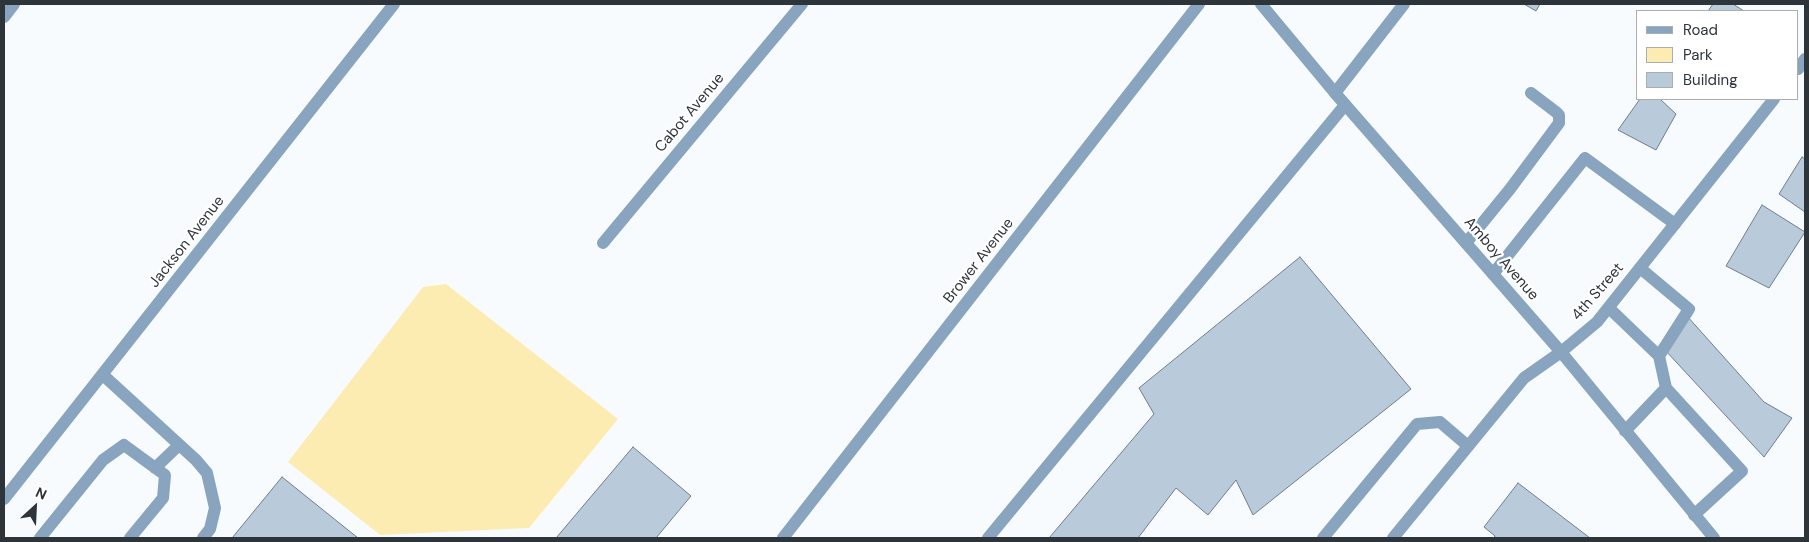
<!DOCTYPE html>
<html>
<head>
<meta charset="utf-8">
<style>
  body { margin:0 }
  #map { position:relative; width:1809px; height:542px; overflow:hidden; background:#f7fbfe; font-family:"DM Sans",sans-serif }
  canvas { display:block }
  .frame { position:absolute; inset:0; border:5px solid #2d343a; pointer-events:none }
  .legend { position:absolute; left:1636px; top:10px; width:162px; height:90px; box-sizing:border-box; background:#fff; border:1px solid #abaeb0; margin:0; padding:6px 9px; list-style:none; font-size:15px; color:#2d343a }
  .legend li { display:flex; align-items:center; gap:10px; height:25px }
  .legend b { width:25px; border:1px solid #abaeb0 }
  .north { position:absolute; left:10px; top:482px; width:50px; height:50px; -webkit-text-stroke:4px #fff; paint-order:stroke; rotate:25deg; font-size:14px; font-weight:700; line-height:20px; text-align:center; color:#2d343a }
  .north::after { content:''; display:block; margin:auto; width:18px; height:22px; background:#2d343a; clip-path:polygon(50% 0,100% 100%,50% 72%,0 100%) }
</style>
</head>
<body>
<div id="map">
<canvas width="1809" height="542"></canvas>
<div class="frame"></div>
<ul class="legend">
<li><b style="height:6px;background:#88a4be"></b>Road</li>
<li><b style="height:14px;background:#fdecb2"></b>Park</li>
<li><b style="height:14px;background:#b9cadb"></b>Building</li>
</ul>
<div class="north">N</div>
</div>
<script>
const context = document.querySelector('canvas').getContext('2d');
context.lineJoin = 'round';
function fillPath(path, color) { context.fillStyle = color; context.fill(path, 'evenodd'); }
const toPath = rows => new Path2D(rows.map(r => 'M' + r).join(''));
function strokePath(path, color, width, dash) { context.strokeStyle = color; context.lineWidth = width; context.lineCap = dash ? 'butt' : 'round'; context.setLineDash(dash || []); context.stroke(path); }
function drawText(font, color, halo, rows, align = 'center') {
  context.font = font + ' "DM Sans",sans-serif'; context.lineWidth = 4.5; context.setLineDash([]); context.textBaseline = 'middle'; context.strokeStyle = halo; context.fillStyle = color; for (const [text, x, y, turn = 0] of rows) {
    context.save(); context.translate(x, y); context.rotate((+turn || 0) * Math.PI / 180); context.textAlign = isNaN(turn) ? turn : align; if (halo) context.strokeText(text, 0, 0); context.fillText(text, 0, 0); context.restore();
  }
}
const green = toPath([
  [446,284,618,419,529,528,380,535,288,462,423,287]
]);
const building = toPath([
  [1524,4,1540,4,1536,11,1524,4],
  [1713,4,1733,4,1744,11,1708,11,1713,4],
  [1640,99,1660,99,1676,114,1656,150,1618,130,1640,99],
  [1802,157,1805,159,1805,212,1779,194,1802,157],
  [1762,205,1805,232,1769,288,1726,266,1762,205],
  [1300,257,1411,389,1253,515,1236,480,1208,515,1176,488,1138,538,1049,538,1154,414,1139,388,1300,257],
  [1687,316,1764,402,1792,418,1764,457,1665,350,1687,316],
  [633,447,691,496,656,538,556,538,633,447],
  [282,477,358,538,232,538,282,477],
  [1518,483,1590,538,1494,538,1495,536,1484,527,1518,483]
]);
const service = toPath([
  [1466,243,1510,189,1559,123,1559,115,1556,112,1531,93],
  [1493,274,1585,158,1675,224],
  [1609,308,1659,356,1689,309,1640,268],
  [103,375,196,460,207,473,215,508,210,529,203,538],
  [1666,388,1742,471,1694,515],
  [1625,431,1666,388,1659,356],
  [155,468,179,445],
  [40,538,103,460,124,445,165,475,163,498,130,538],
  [988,538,1345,105],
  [1323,538,1417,424,1440,422,1468,446]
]);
const minor = toPath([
  [4,17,14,4],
  [1798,69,1805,59],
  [1335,93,1404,4],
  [603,243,802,4],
  [4,499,394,4],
  [783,538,1199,4],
  [1393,538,1524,378,1561,352,1597,322,1774,99]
]);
const tertiary = toPath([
  [1261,4,1335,93,1561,352,1714,538]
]);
const streetNames = [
  ["Cabot Avenue",690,113,-50],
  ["Jackson Avenue",187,242,-52],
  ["Amboy Avenue",1501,259,49],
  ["Brower Avenue",979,261,-52],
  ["4th Street",1598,292,-49]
];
fillPath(green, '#fdecb2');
fillPath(building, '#b9cadb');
strokePath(building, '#6e7e8c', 1);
strokePath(service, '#88a4be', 12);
strokePath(minor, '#88a4be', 12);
strokePath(tertiary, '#88a4be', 12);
drawText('15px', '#2d343a', '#fff', streetNames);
</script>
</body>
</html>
